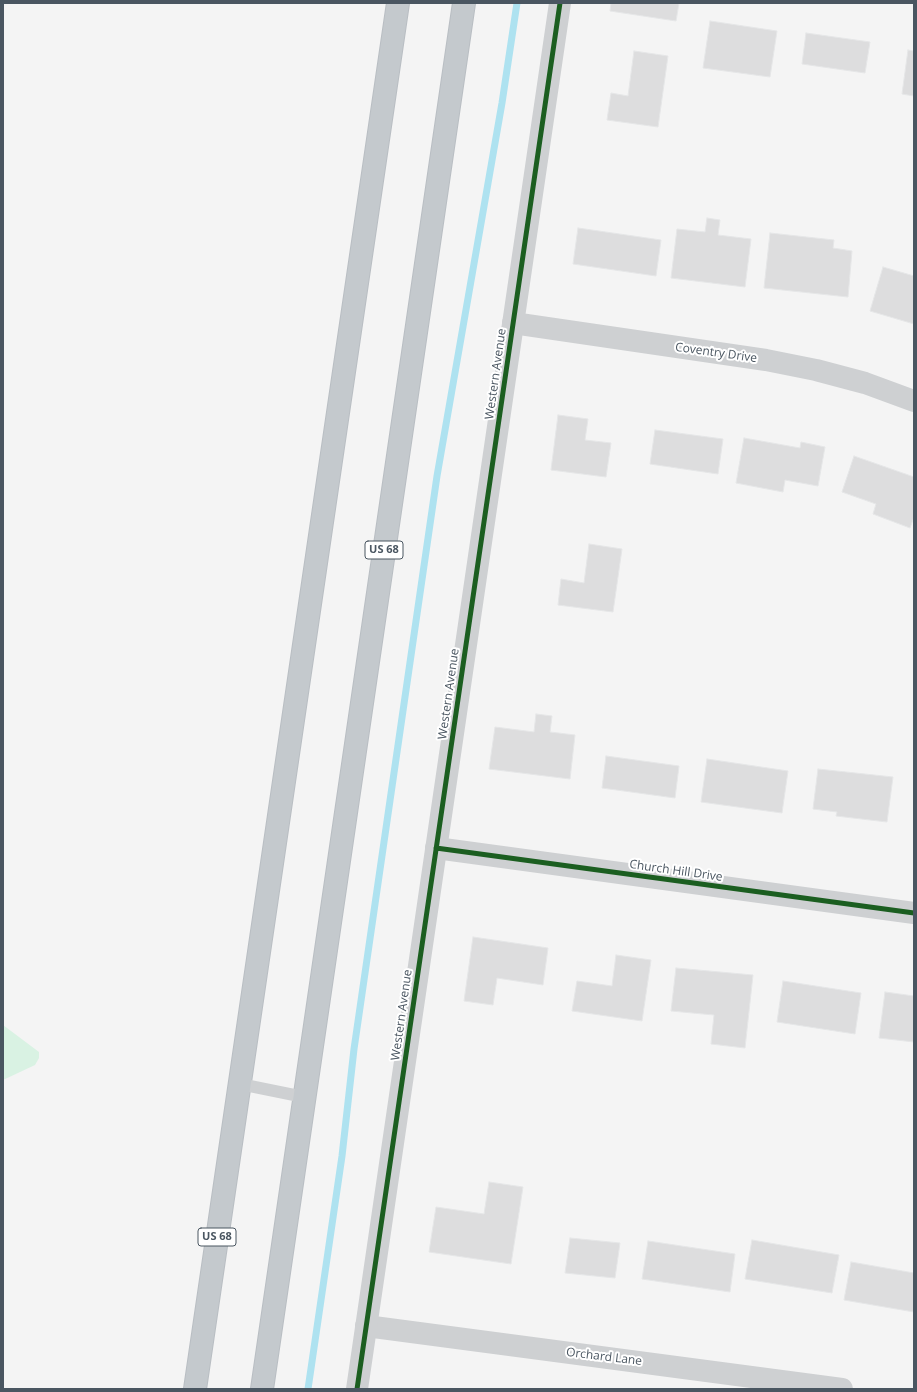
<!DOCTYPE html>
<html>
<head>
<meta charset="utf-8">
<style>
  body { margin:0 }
  #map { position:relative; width:917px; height:1392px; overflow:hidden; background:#f4f4f4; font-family:"Open Sans",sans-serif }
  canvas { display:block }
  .frame { position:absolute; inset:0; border:4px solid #4a5661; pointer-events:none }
</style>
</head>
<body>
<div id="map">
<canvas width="917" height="1392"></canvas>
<div class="frame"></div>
</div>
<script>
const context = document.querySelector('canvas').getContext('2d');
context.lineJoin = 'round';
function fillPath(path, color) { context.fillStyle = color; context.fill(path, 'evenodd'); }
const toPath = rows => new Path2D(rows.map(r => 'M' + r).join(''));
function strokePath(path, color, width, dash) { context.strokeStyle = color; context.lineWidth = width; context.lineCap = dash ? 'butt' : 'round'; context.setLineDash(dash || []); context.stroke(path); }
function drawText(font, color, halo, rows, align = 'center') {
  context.font = font + ' "Open Sans",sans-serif'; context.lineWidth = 4; context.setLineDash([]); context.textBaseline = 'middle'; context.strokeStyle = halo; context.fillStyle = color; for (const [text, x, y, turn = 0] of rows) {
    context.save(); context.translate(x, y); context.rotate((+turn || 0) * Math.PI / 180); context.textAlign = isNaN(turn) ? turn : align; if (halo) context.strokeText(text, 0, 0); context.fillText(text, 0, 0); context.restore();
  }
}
const green = toPath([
  [3,1025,39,1052,39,1058,35,1065,3,1080]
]);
const stream = toPath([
  [308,1389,342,1156,354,1049,437,476,502,103,517,3]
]);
const building = toPath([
  [611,3,679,3,676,21,610,11,611,3],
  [710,21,777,31,770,77,703,68,710,21],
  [806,33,870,42,865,73,802,64,806,33],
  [908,50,914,51,914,96,902,94,908,50],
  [634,51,668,56,658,127,607,120,611,93,628,96,634,51],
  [707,218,720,220,718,235,751,239,745,287,671,278,677,229,705,232,707,218],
  [578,228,661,240,656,276,573,264,578,228],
  [770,233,834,240,833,248,852,251,848,297,764,288,770,233],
  [883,267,914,276,914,324,870,311,883,267],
  [558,415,588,419,585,440,611,443,606,477,551,470,558,415],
  [655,430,723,439,718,474,650,464,655,430],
  [744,438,800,448,801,442,825,447,818,486,785,480,783,492,736,483,744,438],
  [854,456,914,477,914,517,910,528,873,514,876,504,842,492,854,456],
  [589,544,622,549,613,612,558,605,561,579,584,583,589,544],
  [536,714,552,716,550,732,575,735,570,779,489,769,495,727,534,732,536,714],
  [606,756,679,766,675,798,602,788,606,756],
  [707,759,788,771,782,813,701,802,707,759],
  [818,769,893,777,887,822,836,816,837,812,813,809,818,769],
  [473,937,548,948,543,985,497,978,493,1005,464,1001,473,937],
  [616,955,651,960,642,1021,572,1011,577,981,612,986,616,955],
  [676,968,753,975,745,1048,711,1044,714,1015,671,1011,676,968],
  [783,981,861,993,855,1034,777,1022,783,981],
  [885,992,914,996,914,1042,879,1038,885,992],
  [489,1182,523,1187,511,1264,429,1252,436,1207,484,1214,489,1182],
  [570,1238,620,1243,615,1278,565,1273,570,1238],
  [752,1240,839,1255,832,1293,745,1279,752,1240],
  [648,1241,735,1254,730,1292,642,1279,648,1241],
  [851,1262,914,1273,914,1312,844,1300,851,1262]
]);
const service = toPath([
  [240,1084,304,1097]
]);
const minor = toPath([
  [513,323,766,360,816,370,865,383,914,401],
  [436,848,914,913],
  [366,1326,842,1389]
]);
const tertiary = toPath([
  [357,1389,560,3]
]);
const trunk = toPath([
  [195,1389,398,3],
  [262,1389,464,3]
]);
const cycleway = toPath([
  [436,848,914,913],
  [357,1389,560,3]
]);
const shields = [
  [384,550,38],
  [217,1237,38]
];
const shieldNames = [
  ["US 68",384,550],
  ["US 68",217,1237]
];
const streetNames = [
  ["Coventry Drive",716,353,8],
  ["Western Avenue",496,374,-82],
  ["Western Avenue",449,694,-82],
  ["Church Hill Drive",676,871,8],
  ["Western Avenue",402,1015,-82],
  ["Orchard Lane",604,1357,7]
];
fillPath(green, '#d9f2e3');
strokePath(stream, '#aee2f0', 7);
fillPath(building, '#ddddde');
strokePath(building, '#e5e6e7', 1);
strokePath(trunk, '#b9bec3', 24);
strokePath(service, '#ced0d2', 12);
strokePath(minor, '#ced0d2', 22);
strokePath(tertiary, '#ced0d2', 22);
strokePath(trunk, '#c4c9cd', 22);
strokePath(cycleway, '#1b5e20', 5);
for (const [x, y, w] of shields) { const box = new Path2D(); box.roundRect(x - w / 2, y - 9, w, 18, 3); context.fillStyle = '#fff'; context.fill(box); strokePath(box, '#4a5661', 1); }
drawText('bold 11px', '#4a5661', null, shieldNames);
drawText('12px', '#4a5661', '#fff', streetNames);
</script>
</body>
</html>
